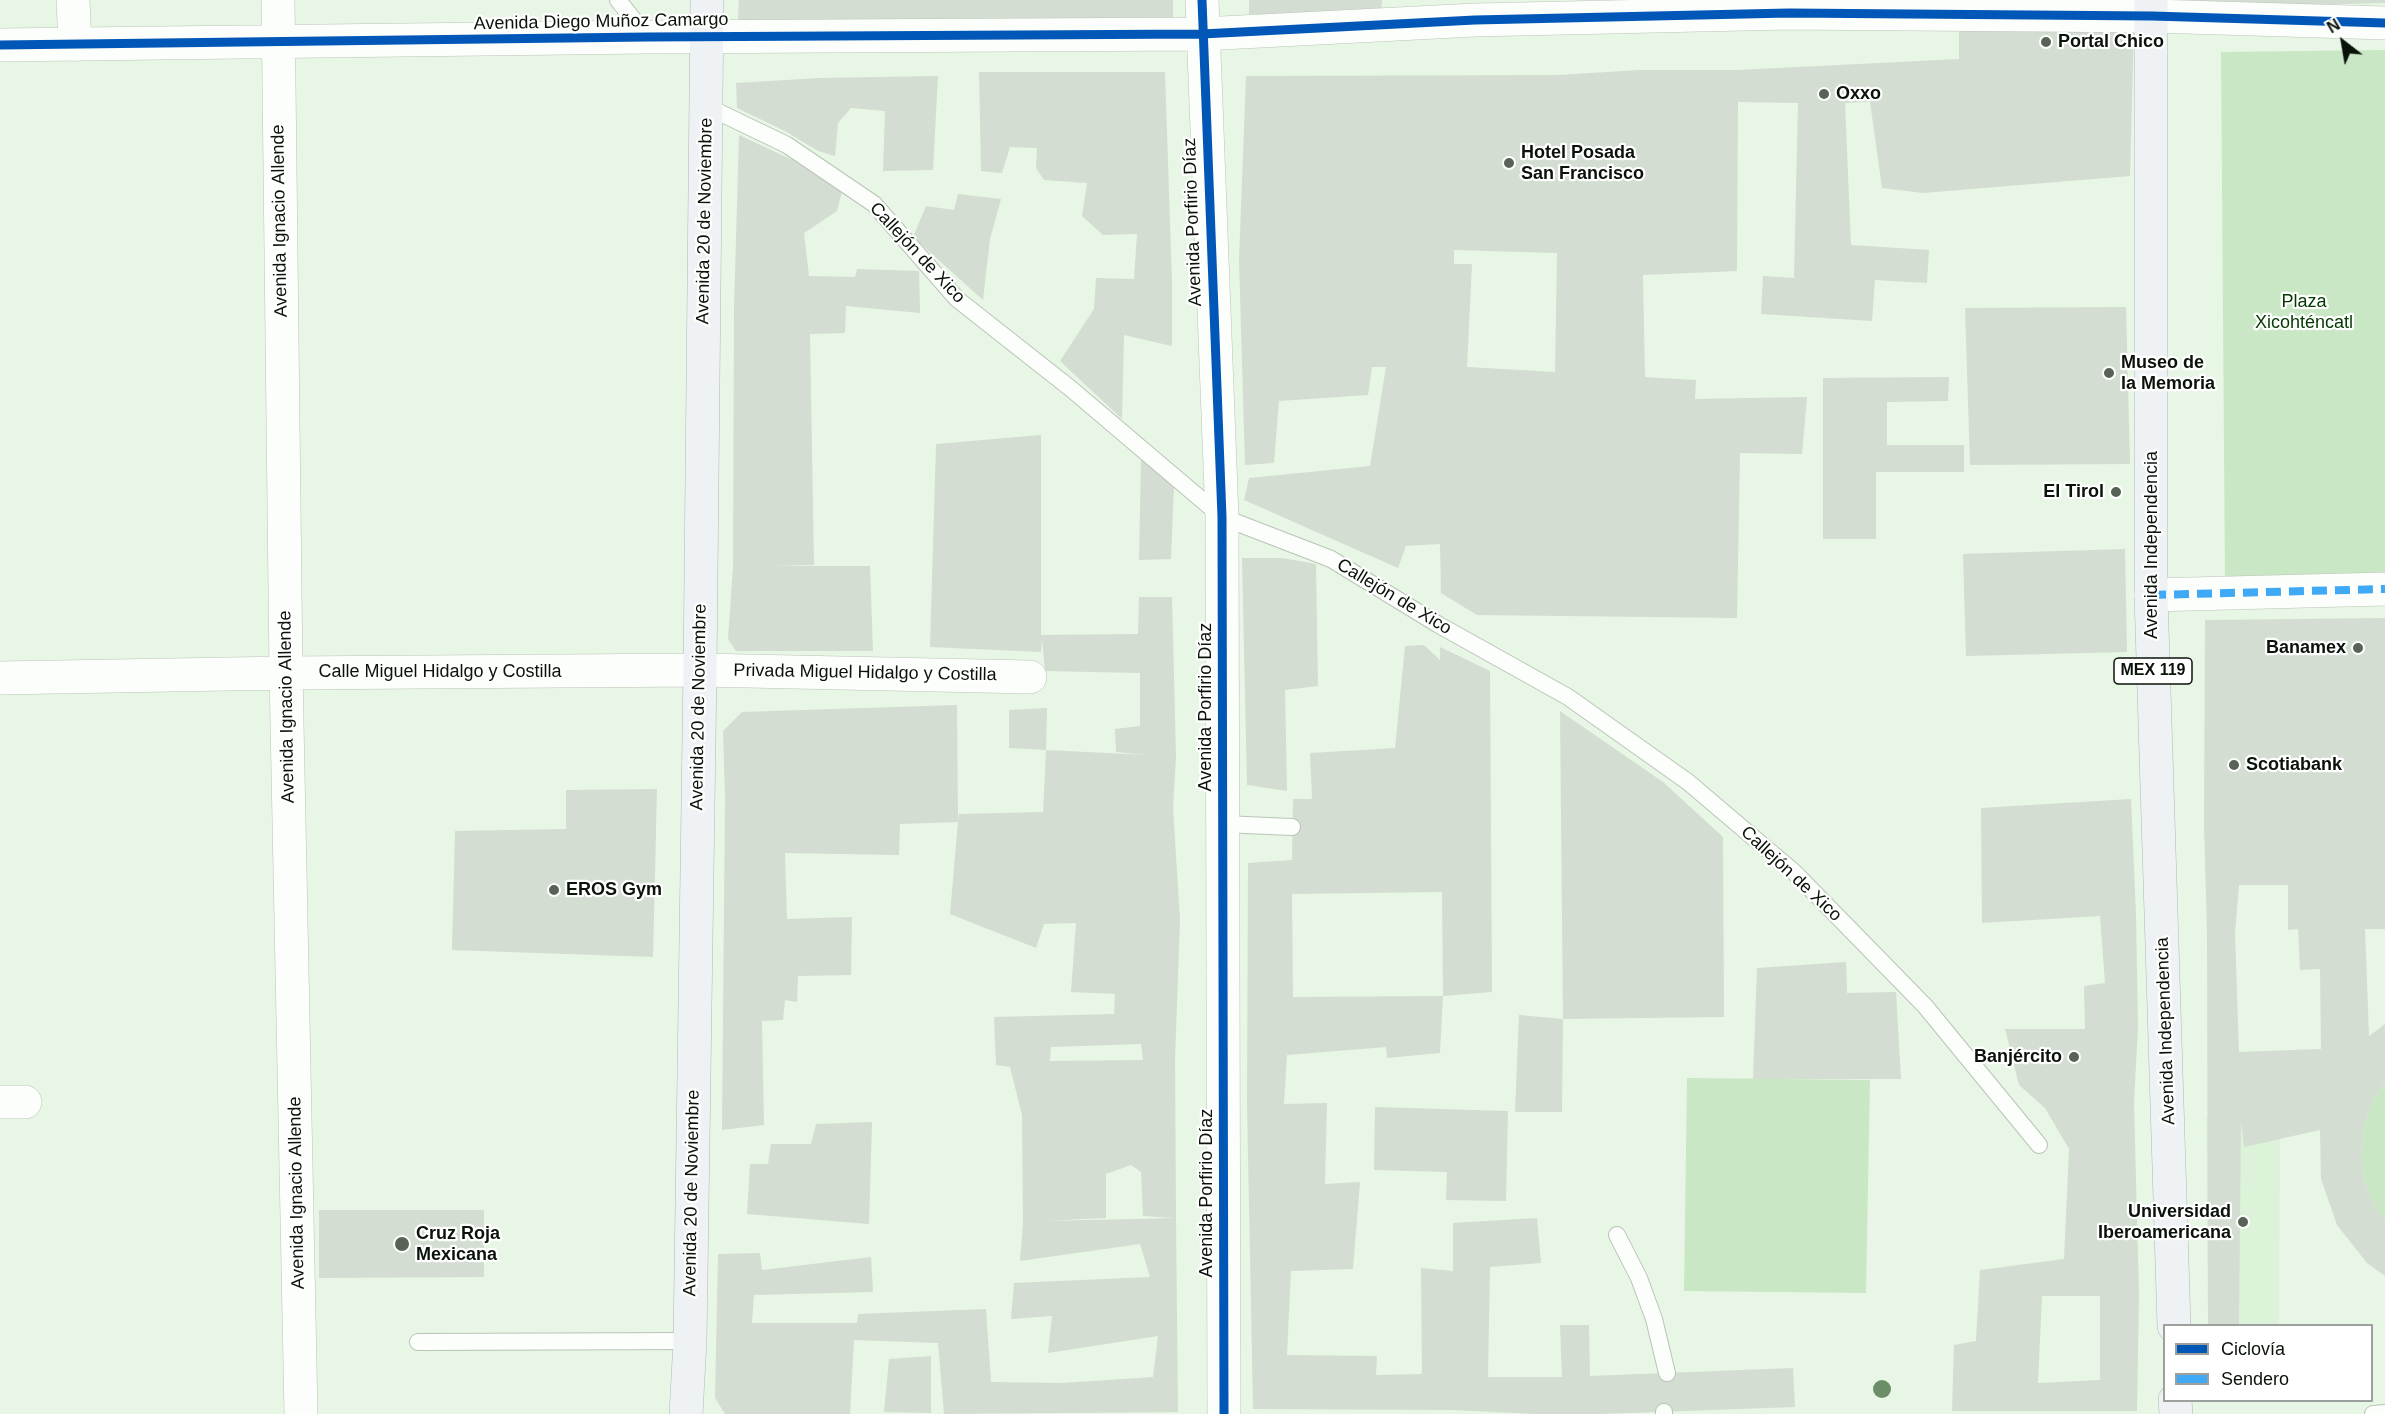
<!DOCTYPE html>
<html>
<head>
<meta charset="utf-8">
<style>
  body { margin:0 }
  #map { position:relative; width:2385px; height:1414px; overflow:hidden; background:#e8f6e5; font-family:Helvetica,sans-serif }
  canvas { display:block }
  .legend { position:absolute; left:2163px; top:1324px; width:210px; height:78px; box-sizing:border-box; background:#fff; border:2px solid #9da19d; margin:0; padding:8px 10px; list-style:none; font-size:18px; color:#0a1309 }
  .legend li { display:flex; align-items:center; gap:12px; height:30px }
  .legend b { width:30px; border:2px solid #9da19d }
  .north { position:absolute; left:2313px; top:12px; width:60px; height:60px; -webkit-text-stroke:4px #fff; paint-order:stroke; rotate:329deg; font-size:16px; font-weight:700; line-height:24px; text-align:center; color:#0a1309 }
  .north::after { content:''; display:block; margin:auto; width:21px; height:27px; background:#0a1309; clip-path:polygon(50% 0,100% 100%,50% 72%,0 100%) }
</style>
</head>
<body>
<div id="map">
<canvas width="2385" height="1414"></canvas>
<ul class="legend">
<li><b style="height:8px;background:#0057b8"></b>Ciclovía</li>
<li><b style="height:8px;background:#3fa9f5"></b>Sendero</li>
</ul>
<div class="north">N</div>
</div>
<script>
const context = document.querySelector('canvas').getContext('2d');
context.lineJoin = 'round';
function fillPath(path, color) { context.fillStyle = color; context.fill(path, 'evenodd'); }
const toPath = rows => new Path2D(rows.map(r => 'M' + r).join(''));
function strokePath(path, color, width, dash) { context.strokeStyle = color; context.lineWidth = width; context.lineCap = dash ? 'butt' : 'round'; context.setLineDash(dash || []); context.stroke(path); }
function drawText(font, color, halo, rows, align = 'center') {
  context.font = font + ' Helvetica,sans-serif'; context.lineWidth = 4.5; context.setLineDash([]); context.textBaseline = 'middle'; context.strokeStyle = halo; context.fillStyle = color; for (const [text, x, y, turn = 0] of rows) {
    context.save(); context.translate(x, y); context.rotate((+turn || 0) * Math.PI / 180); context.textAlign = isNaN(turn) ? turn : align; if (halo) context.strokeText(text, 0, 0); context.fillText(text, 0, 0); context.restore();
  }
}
const built = toPath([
  [2206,1117,2280,1119,2279,1325,2208,1325]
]);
const green = toPath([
  [2385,50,2385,572,2225,579,2221,52],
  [1687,1078,1870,1080,1866,1293,1684,1291],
  [2385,1081,2385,1221,2374,1204,2364,1180,2361,1155,2363,1129,2371,1105]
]);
const building = toPath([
  [739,0,1173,0,1173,19,746,31,738,18],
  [1249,0,1382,0,1381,14,1249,14],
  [2183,0,2385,0,2385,3,2183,8],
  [2134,25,2130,176,1923,193,1882,188,1870,102,1845,103,1851,245,1929,250,1927,283,1875,280,1872,321,1761,314,1763,276,1794,278,1798,103,1738,102,1737,271,1643,275,1645,377,1696,380,1695,399,1807,397,1802,454,1740,453,1737,618,1477,615,1441,593,1440,544,1406,546,1398,568,1244,500,1249,478,1370,466,1386,367,1372,367,1368,395,1279,401,1274,463,1245,465,1239,260,1246,76,1560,75,1639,70,1738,70,1959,59,1959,27],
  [1454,250,1557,253,1555,372,1467,367,1472,264,1454,264],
  [979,72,1165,72,1172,282,1172,346,1124,335,1122,419,1060,361,1094,309,1096,278,1134,279,1137,234,1103,235,1082,216,1087,183,1044,180,1036,168,1037,148,1010,147,1002,173,981,171],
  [938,76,933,170,883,171,885,111,851,108,838,123,835,156,818,151,785,131,737,108,736,83,819,78],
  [739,135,844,184,837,211,804,233,809,276,855,277,857,269,919,271,920,313,846,306,845,333,810,334,814,565,770,566,870,566,873,651,736,651,728,639,733,567,734,309],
  [958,194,1001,199,990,239,983,300,913,237,926,206,954,210],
  [2126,307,2130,464,1970,465,1965,308],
  [1949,377,1948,401,1887,402,1887,445,1964,445,1964,472,1876,472,1876,539,1823,539,1823,378],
  [1041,435,1041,635,1138,634,1139,597,1172,597,1176,756,1173,808,1180,920,1175,1059,1176,1218,1143,1216,1141,1172,1131,1165,1106,1174,1106,1218,1044,1221,1176,1218,1178,1412,944,1414,938,1343,854,1340,850,1414,725,1414,715,1398,718,1254,760,1253,762,1270,871,1257,873,1292,754,1295,752,1323,857,1323,858,1314,986,1309,991,1382,1062,1383,1153,1377,1158,1336,1048,1353,1052,1316,1011,1319,1014,1283,1150,1277,1140,1244,1020,1261,1023,1223,1022,1115,1010,1067,996,1065,994,1017,1114,1014,1115,994,1071,992,1076,923,1044,924,1036,948,950,914,958,822,900,824,899,855,785,853,787,919,852,917,851,975,798,976,797,1002,785,1000,783,1020,762,1021,764,1125,722,1130,725,797,723,731,742,712,957,705,958,822,959,814,1043,812,1046,750,1148,755,1116,752,1115,729,1140,726,1140,673,1045,671,1042,638,1041,652,930,647,936,444],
  [1141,1044,1143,1060,1050,1061,1051,1047],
  [1141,459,1174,486,1171,559,1139,560],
  [2125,549,2127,652,1966,656,1963,554],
  [1242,558,1282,558,1316,564,1318,686,1285,690,1287,791,1247,785],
  [2385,618,2385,929,2365,929,2369,1036,2385,1024,2385,1081,2371,1105,2363,1129,2361,1155,2364,1180,2374,1204,2385,1221,2385,1276,2367,1263,2337,1225,2321,1179,2320,1130,2244,1147,2241,1120,2239,1326,2208,1326,2207,932,2204,826,2205,620],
  [2239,885,2288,885,2288,930,2298,929,2300,970,2320,969,2321,1049,2239,1052,2235,933],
  [1424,645,1440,660,1440,647,1490,671,1492,992,1443,996,1442,892,1292,894,1293,997,1443,996,1440,1053,1387,1058,1386,1047,1287,1055,1284,1104,1327,1103,1325,1184,1360,1182,1353,1269,1291,1271,1287,1355,1377,1356,1376,1375,1422,1374,1421,1268,1453,1271,1453,1223,1537,1218,1541,1263,1490,1267,1488,1377,1562,1377,1560,1325,1589,1325,1590,1376,1793,1368,1795,1407,1600,1414,1537,1414,1453,1410,1253,1409,1247,1104,1248,863,1292,860,1293,799,1312,799,1310,753,1395,748,1405,646],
  [1047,708,1046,750,1009,748,1009,710],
  [1560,711,1663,782,1723,837,1724,1017,1563,1019],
  [657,789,653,957,452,950,455,831,566,829,566,790],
  [2131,799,2136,914,2138,1027,2134,1103,2139,1294,2137,1411,1952,1411,1954,1345,1976,1341,1980,1270,2064,1259,2069,1149,2045,1108,2019,1085,2005,1029,2085,1029,2084,986,2105,983,2100,916,1982,923,1981,808],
  [2042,1296,2100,1296,2100,1380,2038,1383],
  [1846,962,1847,993,1896,992,1901,1079,1753,1079,1757,968],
  [1519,1015,1563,1019,1562,1112,1515,1112],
  [1375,1107,1508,1111,1506,1201,1446,1200,1447,1172,1374,1170],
  [872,1122,869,1224,747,1214,750,1164,768,1164,771,1144,811,1144,816,1124],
  [319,1210,484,1210,484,1277,319,1278],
  [931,1356,931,1413,884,1412,889,1359]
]);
const lane = toPath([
  [618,0,647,37],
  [706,106,787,145,874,204,957,299,1070,388,1222,517,1331,559,1439,625,1568,697,1688,782,1794,872,1925,1006,2039,1145],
  [1223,824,1292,827],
  [1617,1235,1639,1278,1654,1319,1667,1373],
  [418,1342,690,1341],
  [1664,1414,1664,1412],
  [2373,1414,2385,1413]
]);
const street = toPath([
  [73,0,75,45],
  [278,0,286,673,301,1414],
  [1202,0,1222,517,1224,1414],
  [0,45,647,37,1202,34,1475,20,1789,13,2152,16,2385,23],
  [2151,595,2385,589],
  [0,678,286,673,700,670,1030,677],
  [0,1102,25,1102]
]);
const primary = toPath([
  [2151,0,2151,595,2174,1326],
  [2175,1400,2176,1414],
  [686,1414,690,1341,700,670,707,0]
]);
const quiet = toPath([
  [2151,595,2385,589]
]);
const cycleway = toPath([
  [1202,0,1222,517,1224,1414],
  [0,45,647,37,1202,34,1475,20,1789,13,2152,16,2385,23]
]);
const trees = [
  [1882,1389]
];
const markers = [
  [2046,42,6,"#586256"],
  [1824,94,6,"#586256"],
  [1509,163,6,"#586256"],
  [2109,373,6,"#586256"],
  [2116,492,6,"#586256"],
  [2358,648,6,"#586256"],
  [2234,765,6,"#586256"],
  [554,890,6,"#586256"],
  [2074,1057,6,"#586256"],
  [2243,1222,6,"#586256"],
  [402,1244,8,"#586256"]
];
const shields = [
  [2153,671,78]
];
const shieldNames = [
  ["MEX 119",2153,671]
];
const streetNames = [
  ["Avenida Diego Muñoz Camargo",601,22,-1],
  ["Avenida Ignacio Allende",280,221,-91],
  ["Avenida 20 de Noviembre",705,221,-89],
  ["Avenida Porfirio Díaz",1193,222,-92],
  ["Callejón de Xico",917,253,47],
  ["Avenida Independencia",2152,545,-90],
  ["Callejón de Xico",1394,597,31],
  ["Calle Miguel Hidalgo y Costilla",440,672],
  ["Privada Miguel Hidalgo y Costilla",865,673,1],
  ["Avenida Ignacio Allende",287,707,-91],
  ["Avenida 20 de Noviembre",699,707,-89],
  ["Avenida Porfirio Díaz",1206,707,-90],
  ["Callejón de Xico",1791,874,43],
  ["Avenida Independencia",2166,1031,-92],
  ["Avenida Ignacio Allende",297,1193,-91],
  ["Avenida 20 de Noviembre",692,1193,-89],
  ["Avenida Porfirio Díaz",1207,1193,-90]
];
const poiNames = [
  ["Portal Chico",2058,42],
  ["Oxxo",1836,94],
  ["Hotel Posada",1521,153],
  ["San Francisco",1521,174],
  ["Museo de",2121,363],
  ["la Memoria",2121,384],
  ["El Tirol",2104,492,"right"],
  ["Banamex",2346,648,"right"],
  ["Scotiabank",2246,765],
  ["EROS Gym",566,890],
  ["Banjército",2062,1057,"right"],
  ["Universidad",2231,1212,"right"],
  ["Iberoamericana",2231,1233,"right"],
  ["Cruz Roja",416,1234],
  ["Mexicana",416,1255]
];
const parkNames = [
  ["Plaza",2304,302],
  ["Xicohténcatl",2304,323]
];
fillPath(built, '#dcf3d9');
fillPath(green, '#c9e7c4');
fillPath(building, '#d3ddd1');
strokePath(lane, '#b9c4b7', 18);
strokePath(street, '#b9c4b7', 34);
strokePath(primary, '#afb8b8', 34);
strokePath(lane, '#fcfefb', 16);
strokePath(street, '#fcfefb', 33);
strokePath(primary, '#eff2f4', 33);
strokePath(quiet, '#3fa9f5', 8, [15, 8]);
strokePath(cycleway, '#0057b8', 9);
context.fillStyle = '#6b8e68';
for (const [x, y] of trees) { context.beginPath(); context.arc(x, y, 9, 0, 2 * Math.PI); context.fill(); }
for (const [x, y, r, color] of markers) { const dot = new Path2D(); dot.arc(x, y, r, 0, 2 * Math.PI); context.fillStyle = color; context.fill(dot); strokePath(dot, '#fff', 2); }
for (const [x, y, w] of shields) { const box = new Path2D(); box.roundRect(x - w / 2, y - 13, w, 26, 4.5); context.fillStyle = '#fff'; context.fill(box); strokePath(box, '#0a1309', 1.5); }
drawText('bold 16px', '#0a1309', null, shieldNames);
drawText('18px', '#0a1309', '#fff', streetNames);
drawText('bold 18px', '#0a1309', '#fff', poiNames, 'left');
drawText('18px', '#043801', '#fff', parkNames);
</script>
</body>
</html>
